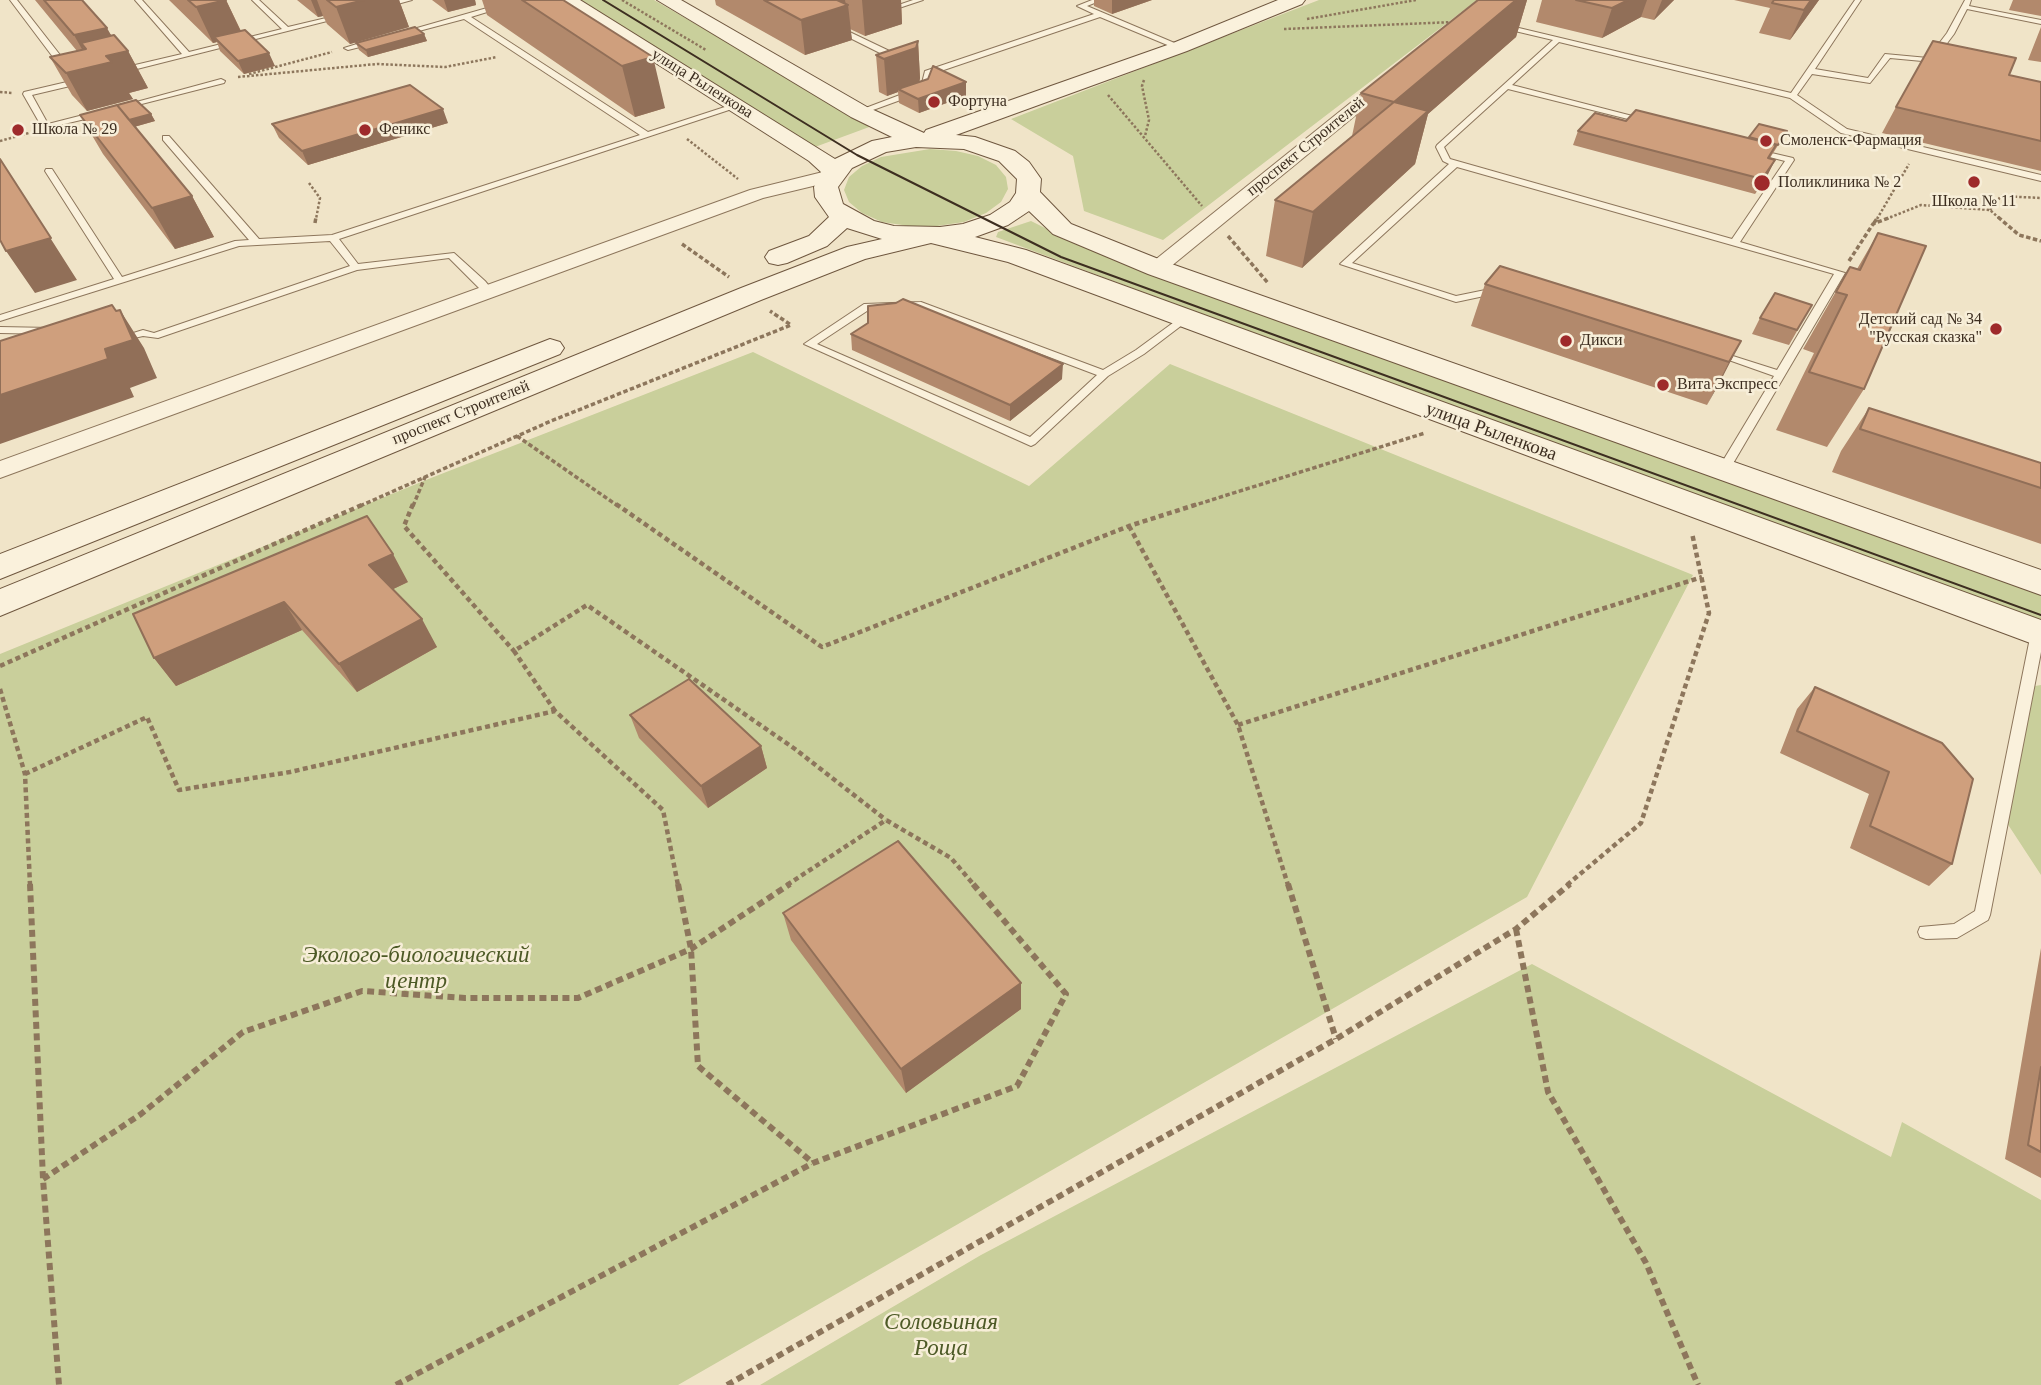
<!DOCTYPE html>
<html>
<head>
<meta charset="utf-8">
<style>
  body { margin:0 }
  canvas { display:block; background:#f0e4c8 }
</style>
</head>
<body>
<canvas width="2041" height="1385"></canvas>
<script>
const context = document.querySelector('canvas').getContext('2d');
context.lineJoin = 'round';
function fillPath(path, color) { context.fillStyle = color; context.fill(path, 'evenodd'); }
const toPath = rows => new Path2D(rows.map(r => 'M' + r).join(''));
function strokePath(path, color, width, dash) { context.strokeStyle = color; context.lineWidth = width; context.lineCap = dash ? 'butt' : 'round'; context.setLineDash(dash || []); context.stroke(path); }
function drawText(font, color, halo, rows, align = 'center') {
  context.font = font + ' "Times New Roman",serif'; context.lineWidth = 5; context.setLineDash([]); context.textBaseline = 'middle'; context.strokeStyle = halo; context.fillStyle = color; for (const [text, x, y, turn = 0] of rows) {
    context.save(); context.translate(x, y); context.rotate((+turn || 0) * Math.PI / 180); context.textAlign = isNaN(turn) ? turn : align; if (halo) context.strokeText(text, 0, 0); context.fillText(text, 0, 0); context.restore();
  }
}
const green = toPath([
  [579,0,654,0,872,126,815,147],
  [1319,0,1477,0,1163,240,1084,211,1073,156,1011,119],
  [930,149,956,151,978,156,996,165,1006,177,1008,189,1001,202,986,213,964,222,937,226,909,226,882,222,862,213,849,202,844,190,849,177,862,166,881,157],
  [1031,221,1053,232,2041,585,2041,628,996,237,998,232],
  [753,352,1029,486,1170,364,1693,575,1527,897,678,1385,0,1385,0,654,431,478],
  [2041,685,2041,875,2007,823,2035,686],
  [1532,964,1891,1157,1902,1122,2041,1200,2041,1385,760,1385,981,1255]
]);
const pathFar3 = toPath([
  [622,0,706,50],
  [1307,19,1416,0],
  [1284,29,1454,22],
  [249,74,332,52],
  [238,77,377,64,445,67,497,57],
  [1144,80,1142,86,1149,120,1145,136],
  [0,92,13,93],
  [1108,95,1202,206],
  [687,139,738,179],
  [0,141,29,133],
  [309,183,320,198,316,219],
  [1990,210,2001,196,2041,198],
  [1877,219,1909,164],
  [1886,219,1921,205,1990,210,2000,219]
]);
const pathFar2 = toPath([
  [1998,217,2019,235,2041,241],
  [315,223,316,217],
  [1874,223,1878,217],
  [1228,236,1268,283],
  [682,244,729,277],
  [1849,261,1873,224,1891,217],
  [517,436,618,506],
  [360,506,551,421,791,325,770,311],
  [413,506,425,477],
  [1192,506,1425,433]
]);
const pathFar1 = toPath([
  [413,504,404,526,514,651],
  [616,504,822,647,1129,526,1198,504],
  [1129,526,1238,725,1288,885],
  [0,666,364,504],
  [0,689,25,774,30,885],
  [555,711,514,651,587,605,795,749,886,820],
  [1238,725,1702,577],
  [25,774,147,717,179,790,290,772,555,711,663,810,678,885],
  [787,885,886,820,951,858,974,885],
  [1567,885,1641,823,1709,613,1692,533]
]);
const path = toPath([
  [30,884,43,1179,59,1385],
  [678,884,691,949,698,1066,813,1163],
  [1288,884,1336,1039],
  [1516,929,1548,1092,1646,1263,1698,1385],
  [43,1179,141,1114,243,1032,362,991,465,998,578,998,691,949,790,884],
  [396,1385,813,1163,1017,1086,1066,994,973,884],
  [727,1385,1336,1039,1516,929,1570,884]
]);
const lane = toPath([
  [10,0,17,0,71,69,71,73,65,73,10,0],
  [135,0,142,0,189,52,282,29,252,0,259,0,288,27,343,14,347,16,121,73,118,73,118,69,182,54,135,0],
  [400,0,412,0,383,8,379,6,400,0],
  [515,0,526,0,471,17,648,132,734,104,741,106,339,239,358,264,454,253,485,281,494,292,493,294,485,294,449,258,357,270,158,338,143,336,117,342,117,338,143,330,154,333,350,266,330,241,239,246,0,321,0,315,114,279,45,171,46,169,52,169,122,277,235,241,249,240,163,140,163,136,169,136,259,239,332,235,640,135,464,19,400,36,396,34,515,0],
  [913,0,923,0,887,12,881,11,913,0],
  [1092,0,1102,0,1087,6,1184,47,1177,49,1100,17,932,74,928,90,862,114,855,112,921,87,925,71,1094,14,1077,6,1092,0],
  [1855,0,1861,0,1815,69,1868,78,1885,54,1928,58,1947,33,1965,0,1971,0,1969,6,2041,20,2041,24,1967,9,1954,34,1933,62,1890,58,1870,83,1812,74,1797,95,1847,129,2041,175,2041,181,1841,133,1790,98,1559,42,1512,85,1648,120,1648,124,1508,89,1444,147,1450,159,1732,239,1785,161,1750,152,1750,148,1793,158,1794,160,1740,242,1845,273,1728,472,1724,473,1718,469,1774,376,1709,353,1714,350,1777,370,1834,274,1457,167,1352,263,1456,296,1500,287,1503,288,1503,292,1456,302,1340,264,1449,164,1443,161,1436,147,1437,145,1553,40,1498,27,1498,23,1791,93,1855,0],
  [835,25,904,58,905,60,898,62,832,29,835,25],
  [373,39,376,39,376,43,348,50,344,48,373,39],
  [84,78,87,78,87,82,32,95,48,124,99,111,103,113,102,115,43,129,23,94,24,92,84,78],
  [221,79,225,81,224,83,122,109,118,107,221,79],
  [921,302,1103,370,1136,350,1181,317,1190,319,1144,354,1108,376,1035,444,1031,446,804,344,864,304,921,302],
  [920,308,1097,375,1030,437,817,344,870,309,920,308],
  [0,327,51,328,56,331,51,334,0,333,0,327],
  [2038,628,2041,629,2041,652,1990,915,1988,920,1957,938,1926,939,1920,937,1918,932,1920,927,1954,924,1975,911,2031,633,2038,628]
]);
const street = toPath([
  [1390,74,1396,76,1398,79,1396,82,1164,272,1150,272,1147,268,1150,264,1384,76,1390,74],
  [831,170,838,172,840,176,838,180,763,198,0,478,0,461,750,190,831,170]
]);
const secondary = toPath([
  [557,0,580,0,835,159,872,141,892,137,851,117,657,0,681,0,867,107,924,133,926,130,1173,43,1278,0,1305,0,1302,4,1187,51,956,135,975,137,1015,151,1029,162,1041,179,1040,192,1071,224,1166,262,2041,570,2041,595,1148,274,1053,234,1029,211,1008,225,975,237,1026,250,2041,620,2041,647,1008,262,931,243,865,259,761,300,0,616,0,589,741,288,847,247,882,239,847,228,827,246,787,263,778,265,769,263,765,257,769,251,809,236,829,217,815,197,814,187,821,172,809,161,557,0],
  [916,147,964,149,999,161,1017,179,1016,193,1010,202,990,215,963,224,940,227,894,226,874,221,843,204,838,187,852,168,886,152,916,147],
  [550,339,560,342,564,348,560,354,0,579,0,554,550,339]
]);
const tram = toPath([
  [603,0,857,155,1061,257,2041,615]
]);
const wall = toPath([
  [35,0,82,0,112,36,128,51,148,88,129,93,133,99,87,111,72,95,50,57,77,51],
  [169,0,226,0,241,31,275,66,244,74,220,51,217,42,213,43],
  [297,0,399,0,409,27,350,44,327,24,323,16,318,17],
  [432,0,475,0,476,5,448,12],
  [482,0,563,0,665,108,635,117,487,15],
  [715,0,901,0,902,24,865,36,850,29,852,40,805,55,716,5],
  [1094,0,1152,0,1112,14,1094,6],
  [1478,0,1527,0,1516,37,1428,114,1415,164,1302,268,1266,256,1275,200,1352,136,1361,93],
  [1542,0,1674,0,1654,20,1641,17,1602,38,1536,22],
  [1734,0,1819,0,1790,40,1759,33,1770,8],
  [2013,0,2041,0,2041,16,2009,10],
  [2041,27,2041,62,2028,60],
  [424,34,427,41,368,57,359,50,356,43],
  [918,41,920,78,919,82,966,96,919,113,899,103,898,92,887,96,879,92,876,55],
  [2009,75,2041,82,2041,171,1882,133,1896,107],
  [151,114,155,121,134,127,192,196,214,237,175,249,103,154,80,115],
  [1626,121,1749,139,1759,124,1787,131,1770,158,1775,160,1768,174,1755,194,1573,145,1578,131],
  [448,123,308,165,279,138,272,124],
  [1878,233,1864,389,1827,447,1776,430,1814,353,1803,349,1850,267,1857,269],
  [1485,284,1741,341,1707,405,1471,326],
  [1812,305,1789,345,1752,334,1760,318],
  [851,334,1062,379,1010,421,852,350],
  [1869,408,2041,463,2041,544,1832,472,1841,451],
  [408,582,393,589,437,647,357,692,302,630,176,686,154,658,133,614],
  [1815,687,1973,779,1952,864,1929,886,1850,848,1869,794,1780,753,1797,709],
  [630,715,761,746,767,768,708,808,639,738],
  [783,913,1021,983,1021,1009,906,1093,791,940],
  [2041,948,2041,1178,2005,1159]
]);
const shadedWall = toPath([
  [226,0,243,36,214,37,217,42,213,43,196,7],
  [311,0,317,0,323,16,318,17],
  [364,0,399,0,409,27,350,44,336,7],
  [444,0,475,0,476,5,448,12],
  [833,0,845,0,846,6,848,5,852,40,805,55,801,20],
  [862,0,901,0,902,24,865,36],
  [1112,0,1152,0,1112,14],
  [1516,0,1527,0,1516,37,1428,114,1415,164,1302,268,1313,212,1394,102],
  [1628,0,1647,0,1641,17,1602,38,1612,8],
  [1662,0,1674,0,1654,20],
  [1811,0,1819,0,1790,40,1804,10],
  [107,28,121,53,128,51,148,88,129,93,133,99,87,111,66,73,92,67,74,35],
  [81,43,86,49,94,66],
  [424,34,427,41,368,57,366,50],
  [918,41,920,78,919,85,898,89,898,92,887,96,884,59],
  [269,53,275,66,244,74,238,61],
  [653,57,665,108,635,117,622,66],
  [966,82,966,96,919,113,918,99],
  [443,109,448,123,308,165,302,151],
  [151,114,155,121,109,134,105,127],
  [0,159,77,280,35,293,6,251],
  [1775,160,1768,174,1755,194,1762,179],
  [192,196,214,237,175,249,152,208],
  [120,310,144,348,157,378,130,388,134,397,0,444,0,395,105,349],
  [1741,341,1719,384,1707,405,1729,362],
  [1063,364,1062,379,1010,421,1010,405],
  [393,554,408,582,385,593,369,565],
  [284,602,302,630,176,686,154,658],
  [422,619,437,647,357,692,339,664],
  [761,746,767,768,708,808,701,786],
  [1021,983,1021,1009,906,1093,901,1069]
]);
const building = toPath([
  [44,0,82,0,107,28,74,35,44,0],
  [188,0,226,0,196,7,188,0],
  [327,0,364,0,336,7,327,0],
  [522,0,563,0,653,57,622,66,522,0],
  [764,0,837,0,848,5,801,20,764,0],
  [1478,0,1516,0,1394,102,1361,93,1478,0],
  [1576,0,1628,0,1612,8,1576,0],
  [1774,0,1811,0,1804,10,1772,3,1774,0],
  [415,27,424,34,366,50,356,43,415,27],
  [245,30,269,53,238,61,214,37,245,30],
  [114,35,128,51,106,56,112,62,66,73,50,57,86,49,81,43,114,35],
  [918,41,916,48,884,59,876,55,918,41],
  [1933,41,2016,58,2009,75,2041,82,2041,141,1896,107,1933,41],
  [933,66,966,82,918,99,898,89,928,79,933,66],
  [410,85,443,109,302,151,272,124,410,85],
  [136,100,151,114,129,120,117,105,91,112,136,100],
  [1394,102,1428,111,1313,212,1275,200,1394,102],
  [117,105,192,196,152,208,80,115,117,105],
  [1636,110,1776,145,1768,158,1775,160,1762,179,1578,131,1595,113,1626,121,1636,110],
  [1759,124,1787,131,1778,145,1749,137,1759,124],
  [0,159,51,238,6,251,0,240,0,159],
  [1878,233,1926,246,1864,389,1809,372,1847,295,1836,292,1850,267,1860,270,1878,233],
  [1500,266,1741,341,1729,362,1485,284,1500,266],
  [1775,293,1812,305,1797,330,1760,318,1775,293],
  [903,299,1063,364,1010,405,851,334,868,323,868,306,896,303,903,299],
  [112,305,116,311,120,310,133,340,105,349,108,359,0,395,0,341,112,305],
  [1869,408,2041,463,2041,488,1860,429,1869,408],
  [367,516,393,554,369,565,422,619,339,664,284,602,154,658,133,614,367,516],
  [689,679,761,746,701,786,630,715,689,679],
  [1815,687,1942,743,1973,779,1952,864,1870,826,1889,772,1797,731,1815,687],
  [898,841,1021,983,901,1069,783,913,898,841],
  [2041,1067,2041,1152,2028,1145,2041,1067]
]);
const markers = [
  [934,102,7,"#9e2a2b"],
  [18,130,7,"#9e2a2b"],
  [365,130,7,"#9e2a2b"],
  [1766,141,7,"#9e2a2b"],
  [1974,182,7,"#9e2a2b"],
  [1762,183,9,"#9e2a2b"],
  [1996,329,7,"#9e2a2b"],
  [1566,341,7,"#9e2a2b"],
  [1663,385,7,"#9e2a2b"]
];
const farStreetnames = [
  ["улица Рыленкова",702,84,32],
  ["проспект Строителей",1306,147,-39],
  ["проспект Строителей",461,413,-22]
];
const farPoinames = [
  ["Фортуна",948,102],
  ["Школа № 29",32,130],
  ["Феникс",379,130],
  ["Смоленск-Фармация",1780,141],
  ["Поликлиника № 2",1778,183],
  ["Школа № 11",1974,202,"center"],
  ["Детский сад № 34",1982,320,"right"],
  ["\"Русская сказка\"",1982,338,"right"],
  ["Дикси",1580,341],
  ["Вита Экспресс",1677,385]
];
const streetNames = [
  ["улица Рыленкова",1491,432,20]
];
const nearParknames = [
  ["Эколого-биологический",416,956],
  ["центр",416,982],
  ["Соловьиная",941,1323],
  ["Роща",941,1349]
];
fillPath(green, '#c9cf9b');
strokePath(lane, '#8d765c', 2);
strokePath(street, '#8d765c', 2);
strokePath(secondary, '#6f573f', 2);
strokePath(pathFar3, '#8d765c', 2.5, [2.5, 2]);
strokePath(pathFar2, '#8d765c', 3.5, [4.5, 2.5]);
strokePath(pathFar1, '#8d765c', 4.5, [5, 3.5]);
strokePath(path, '#8d765c', 6, [7, 4.5]);
fillPath(lane, '#faf1dc');
fillPath(street, '#faf1dc');
fillPath(secondary, '#faf1dc');
strokePath(tram, '#3d2e20', 2);
fillPath(wall, '#b2896c');
fillPath(shadedWall, '#916f58');
fillPath(building, '#cf9f7d');
strokePath(building, '#916f58', 2);
for (const [x, y, r, color] of markers) { const dot = new Path2D(); dot.arc(x, y, r, 0, 2 * Math.PI); context.fillStyle = color; context.fill(dot); strokePath(dot, '#f7eed8', 2.5); }
drawText('16px', '#3d2e20', '#f7eed8', farStreetnames);
drawText('16px', '#3d2e20', '#f7eed8', farPoinames, 'left');
drawText('19px', '#3d2e20', '#f7eed8', streetNames);
drawText('italic 23px', '#4d5a26', '#f7eed8', nearParknames);
</script>
</body>
</html>
